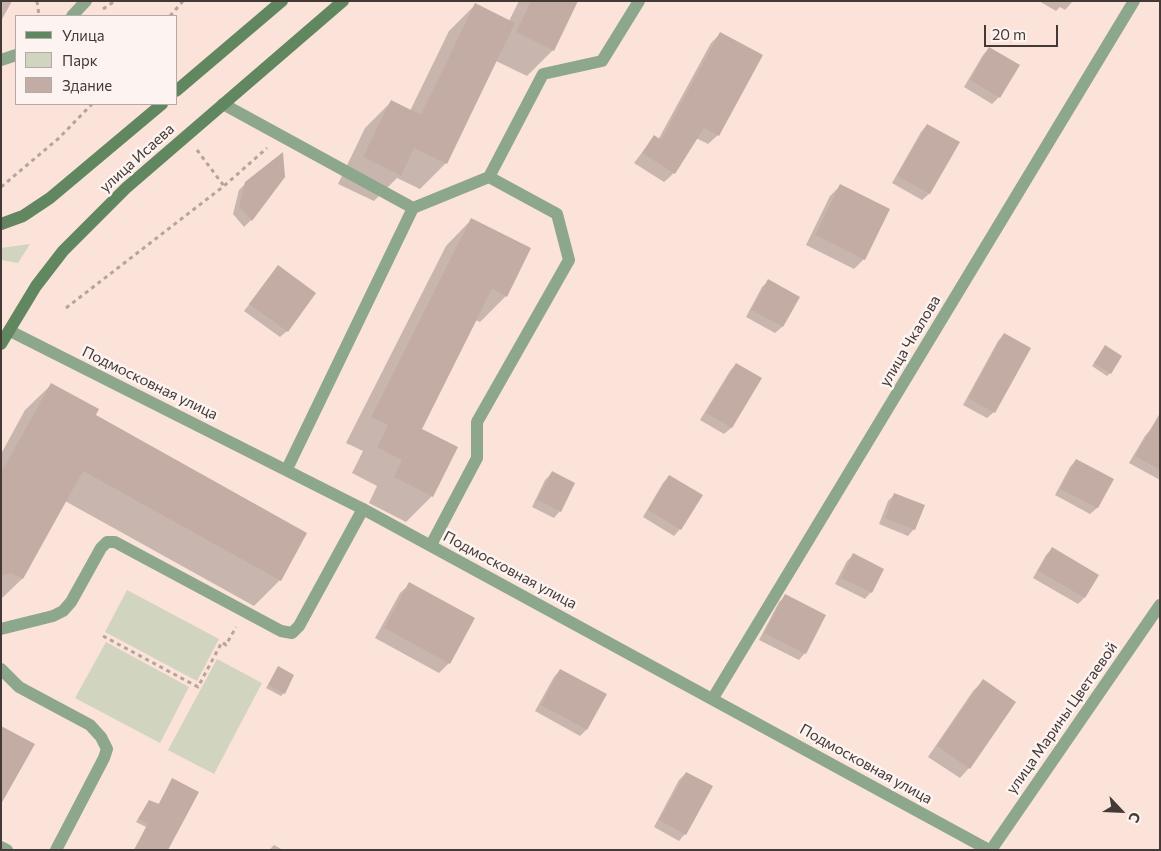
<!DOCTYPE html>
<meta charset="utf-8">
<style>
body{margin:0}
#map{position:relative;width:1161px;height:851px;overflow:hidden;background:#fbe3da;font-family:Commissioner,sans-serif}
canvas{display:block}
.frame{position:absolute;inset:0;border:2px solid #433a36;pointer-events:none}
.legend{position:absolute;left:15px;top:15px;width:162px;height:90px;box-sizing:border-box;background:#fdf3f0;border:1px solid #b3a9a6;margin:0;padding:6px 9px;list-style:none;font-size:15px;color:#433a36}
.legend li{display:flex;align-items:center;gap:10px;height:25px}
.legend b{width:25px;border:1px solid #b3a9a6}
.north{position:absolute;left:1096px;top:786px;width:50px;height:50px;-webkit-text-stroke:4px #fdf3f0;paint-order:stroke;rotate:115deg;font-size:14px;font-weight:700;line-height:20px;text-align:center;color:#433a36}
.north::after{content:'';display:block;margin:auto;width:18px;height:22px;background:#433a36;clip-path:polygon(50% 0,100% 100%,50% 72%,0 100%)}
.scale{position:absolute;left:984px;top:25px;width:74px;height:22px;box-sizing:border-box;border:2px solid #433a36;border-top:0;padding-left:6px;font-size:15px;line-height:18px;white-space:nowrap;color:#433a36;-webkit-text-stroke:4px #fdf3f0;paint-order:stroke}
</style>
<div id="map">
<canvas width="1161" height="851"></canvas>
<div class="frame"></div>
<ul class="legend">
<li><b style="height:6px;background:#618761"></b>Улица</li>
<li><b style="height:14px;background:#d1d4bf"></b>Парк</li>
<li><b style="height:14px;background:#c3aca4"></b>Здание</li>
</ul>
<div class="north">С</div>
<div class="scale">20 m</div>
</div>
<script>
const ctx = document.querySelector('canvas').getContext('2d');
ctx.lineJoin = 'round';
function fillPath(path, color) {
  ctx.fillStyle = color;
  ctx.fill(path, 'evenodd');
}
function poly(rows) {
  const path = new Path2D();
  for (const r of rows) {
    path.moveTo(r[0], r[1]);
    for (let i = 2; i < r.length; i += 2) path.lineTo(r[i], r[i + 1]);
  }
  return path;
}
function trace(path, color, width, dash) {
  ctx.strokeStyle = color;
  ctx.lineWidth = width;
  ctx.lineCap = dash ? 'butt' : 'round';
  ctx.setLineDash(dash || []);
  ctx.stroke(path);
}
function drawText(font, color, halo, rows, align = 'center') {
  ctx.font = font + ' Commissioner,sans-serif';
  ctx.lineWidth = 5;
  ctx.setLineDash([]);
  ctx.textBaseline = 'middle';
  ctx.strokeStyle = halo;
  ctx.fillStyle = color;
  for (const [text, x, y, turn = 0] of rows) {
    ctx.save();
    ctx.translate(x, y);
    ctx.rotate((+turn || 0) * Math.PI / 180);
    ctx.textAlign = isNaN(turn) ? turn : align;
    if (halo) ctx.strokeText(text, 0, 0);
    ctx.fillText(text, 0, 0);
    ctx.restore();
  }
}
const green = poly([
 [30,244,18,263,1,260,1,248],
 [127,590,219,639,197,681,105,632],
 [106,642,189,687,160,743,75,698],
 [217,659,262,683,214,774,168,750]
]);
const shadow = poly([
 [1,1,12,1,1,21],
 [519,1,577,1,553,50,527,76,496,61,446,163,420,189,397,178,374,201,338,184,365,128,391,102,410,111,449,31,475,5,509,21],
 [1039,1,1073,1,1065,10,1060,7,1056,11],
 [721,33,718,135,708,144,696,138,674,173,664,182,634,163,654,137,658,140,711,43],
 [989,48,1018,65,999,97,992,104,964,87,983,55],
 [927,125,958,143,929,194,922,200,892,183,921,132],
 [284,176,251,220,244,227,233,214,239,190,246,183],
 [840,186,864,259,854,269,806,245,830,196],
 [472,219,506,296,480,322,475,320,420,429,432,496,406,522,369,503,377,486,352,473,363,451,346,443,446,246],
 [278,267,287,331,280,337,244,311],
 [769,281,798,297,782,327,775,333,746,317,762,287],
 [1004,334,994,412,987,418,963,405,998,341],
 [1105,347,1110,373,1107,376,1092,366],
 [736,364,760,379,731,428,724,434,700,420,730,371],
 [52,384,94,416,280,580,254,606,65,501,22,579,1,599,1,454,25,410],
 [1151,429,1160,434,1160,480,1129,463,1145,436],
 [1076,460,1112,480,1097,508,1090,514,1055,495,1070,467],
 [552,473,560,511,554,518,532,507,545,480],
 [669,476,680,529,674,536,643,517,663,483],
 [895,494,914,529,908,536,879,524,888,501],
 [1052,549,1084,598,1078,604,1033,578,1046,555],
 [853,555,871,592,865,599,835,584,847,561],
 [410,584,449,663,439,673,375,638,400,593],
 [785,596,805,653,799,660,759,640,779,602],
 [278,668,284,693,281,696,266,688],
 [560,670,605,695,586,730,580,736,535,711,554,677],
 [983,681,969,768,960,778,928,757,973,691],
 [686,773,685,834,679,841,654,827,679,780],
 [172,780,167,850,134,850,146,827,136,822,149,801,158,805],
 [274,845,283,850,269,850]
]);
const building = poly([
 [531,1,578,1,554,51,516,32],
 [475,3,515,23,447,164,414,148,401,176,363,157,391,100,421,115],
 [720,32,763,55,719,136,704,128,675,174,642,153,654,135,661,140],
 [989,47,1020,65,1000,98,970,80],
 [927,124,960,142,930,194,897,176],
 [283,152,285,177,252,221,239,207,245,182],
 [840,184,890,209,865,260,815,235],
 [471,218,531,248,507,297,492,289,422,429,458,447,433,497,394,477,402,460,377,447,388,425,371,417],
 [278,265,316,293,288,332,249,304],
 [768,279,800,297,783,327,751,310],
 [1004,333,1031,348,995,413,968,398],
 [1105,345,1122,356,1111,374,1094,363],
 [736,363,762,378,732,428,706,413],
 [51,383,99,409,96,415,307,533,281,581,83,471,23,579,11,573,1,575,1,473],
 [1160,413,1160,470,1135,456],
 [1076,459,1114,479,1098,508,1060,489],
 [552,471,575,483,561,512,537,500],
 [669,475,703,495,681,530,648,510],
 [894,493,925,505,915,530,885,518],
 [1052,547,1099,575,1085,598,1038,571],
 [853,553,884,569,872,593,841,578],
 [409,582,475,618,450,664,384,628],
 [785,594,826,615,806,654,764,633],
 [278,666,294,675,285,694,268,685],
 [560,669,607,694,587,730,541,705],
 [983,679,1016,702,970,769,937,746],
 [1,726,35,744,1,804],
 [686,772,713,786,686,835,659,820],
 [172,778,199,792,168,850,134,850,148,824,138,819,149,800,159,804]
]);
const path = poly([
 [37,1,39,16],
 [103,9,115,1],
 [170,16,183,1],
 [197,150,224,186],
 [1,187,59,138,92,104],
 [66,308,224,186,267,148],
 [103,636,198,687,222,642,226,645,236,627]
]);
const service = poly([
 [72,16,86,1],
 [1,60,16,55],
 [223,104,413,208,287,469],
 [413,208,489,177,543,74,602,61,639,1],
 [431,545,477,458,477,422,569,260,557,214,489,177],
 [1,629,53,616,63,611,71,602,101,548,107,542,115,542,281,631,292,633,299,626,363,509],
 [1,669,19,687,90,725,101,737,107,749,104,758,56,850]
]);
const minor = poly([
 [713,698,1134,1],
 [1,847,7,850],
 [991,850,1160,605]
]);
const tertiary = poly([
 [10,331,363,509,989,850]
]);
const secondary = poly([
 [176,91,282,1],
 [1,224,23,216,50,198,162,104],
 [1,344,36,286,63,251,126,188,343,1]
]);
const streetNames = [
 ["улица Исаева",137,158,-42],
 ["улица Чкалова",910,341,-59],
 ["Подмосковная улица",150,383,26],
 ["Подмосковная улица",510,570,28],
 ["улица Марины Цветаевой",1062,718,-55],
 ["Подмосковная улица",866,764,29]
];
fillPath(green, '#d1d4bf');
fillPath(shadow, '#0003');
fillPath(building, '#c3aca4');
trace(path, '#b5a39c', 3, [4, 4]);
trace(service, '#8da78d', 12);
trace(minor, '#8da78d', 12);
trace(tertiary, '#8da78d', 12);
trace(secondary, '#618761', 12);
drawText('15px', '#433a36', '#fdf3f0', streetNames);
</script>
